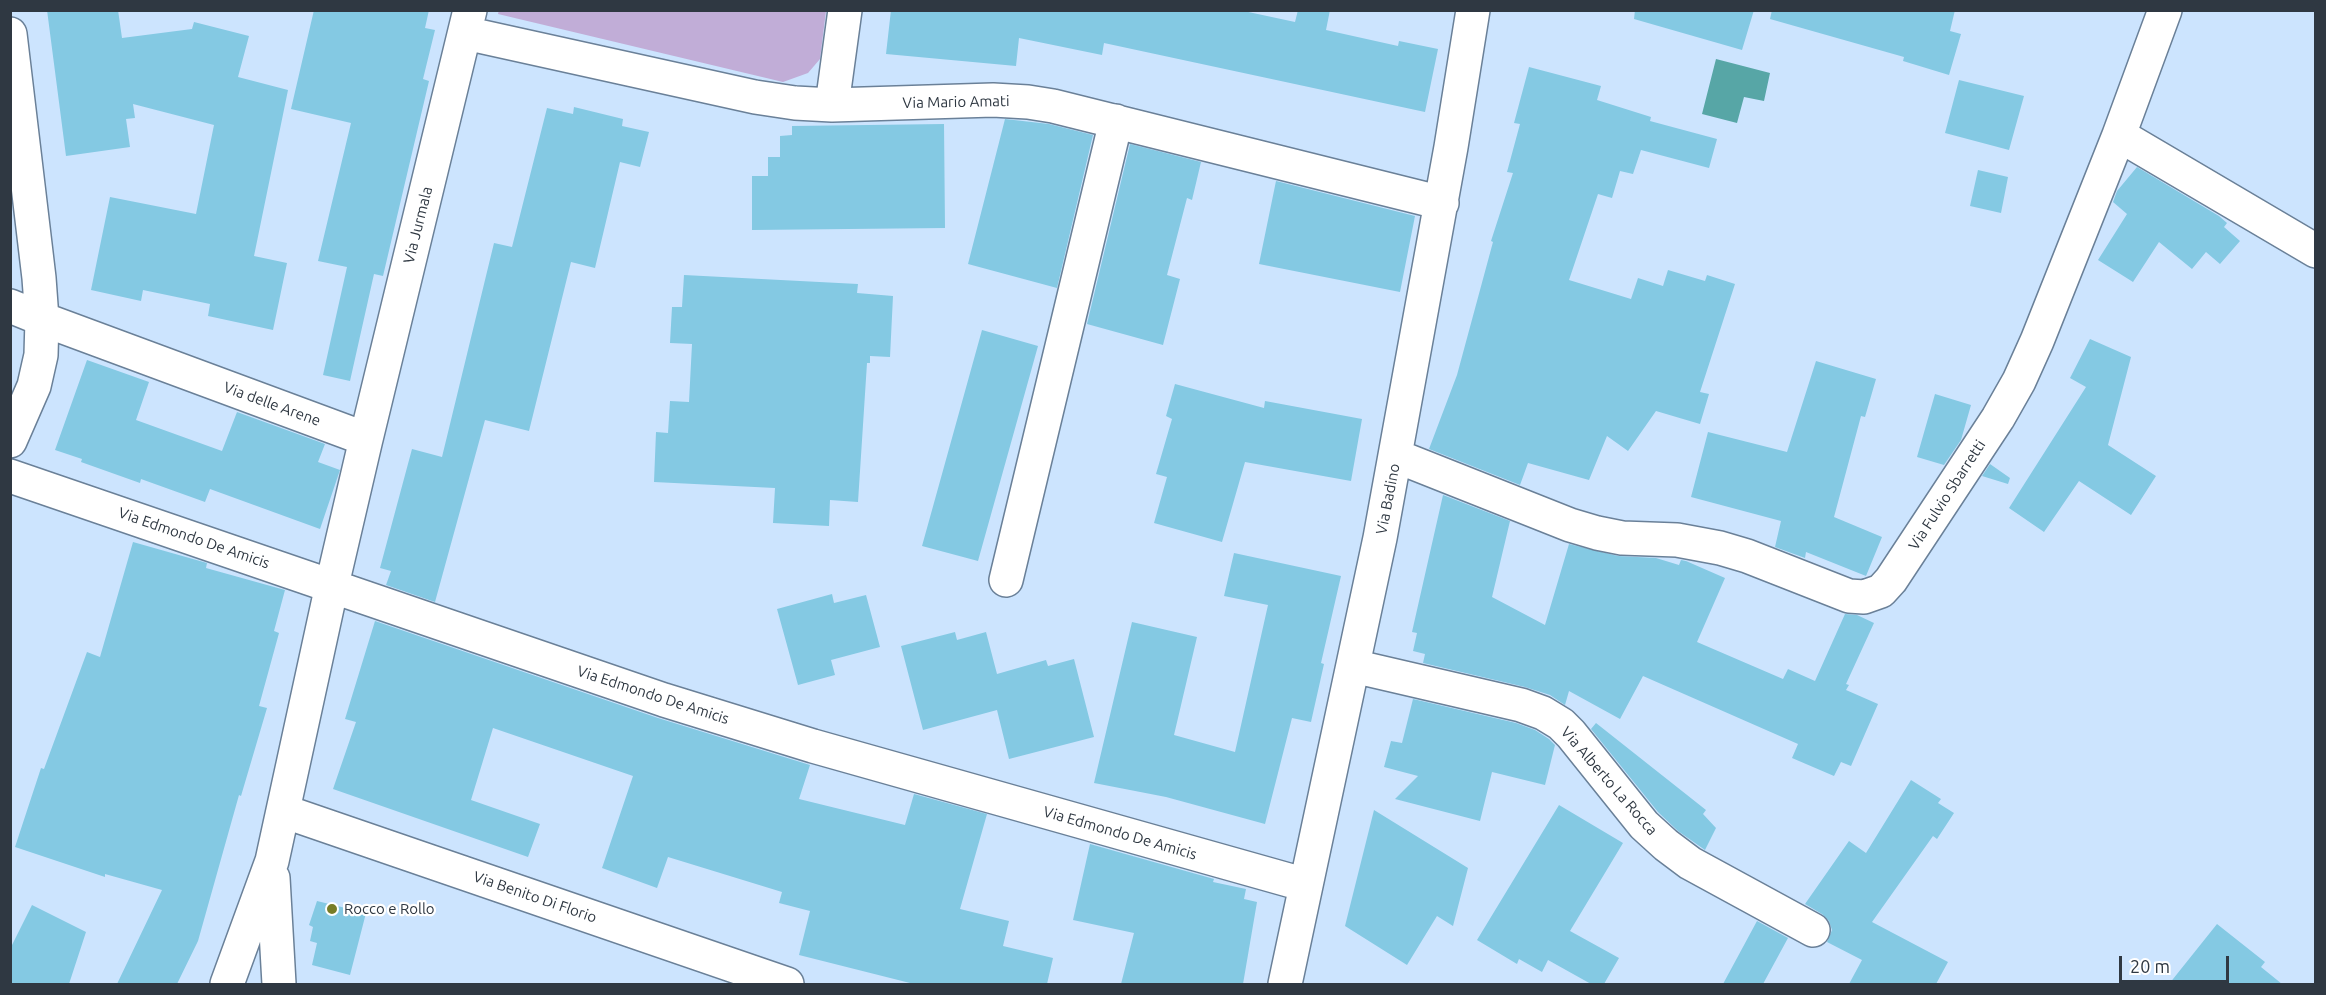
<!DOCTYPE html>
<style>
body{margin:0}
#map{position:relative;width:2326px;height:995px;overflow:hidden;background:#cce4fe;font-family:Ubuntu,sans-serif}
canvas{display:block}
.frame{position:absolute;inset:0;border:12px solid #2f3842;pointer-events:none}
.scale{position:absolute;left:2119px;top:956px;width:110px;height:27px;box-sizing:border-box;border:3px solid #2f3842;border-top:0;padding-left:8px;font-size:18px;line-height:21px;white-space:nowrap;color:#2f3842;-webkit-text-stroke:4px #fff;paint-order:stroke}
</style>
<div id="map">
<canvas width="2326" height="995"></canvas>
<div class="frame"></div>
<div class="scale">20 m</div>
</div>
<script>
const ctx = document.querySelector('canvas').getContext('2d');
ctx.lineJoin = 'round';
function fillPath(path, color) {
  ctx.fillStyle = color;
  ctx.fill(path, 'evenodd');
}
function poly(rows) {
  const path = new Path2D();
  for (const r of rows) {
    path.moveTo(r[0], r[1]);
    for (let i = 2; i < r.length; i += 2) path.lineTo(r[i], r[i + 1]);
  }
  return path;
}
function trace(path, color, width, dash) {
  ctx.strokeStyle = color;
  ctx.lineWidth = width;
  ctx.lineCap = dash ? 'butt' : 'round';
  ctx.setLineDash(dash || []);
  ctx.stroke(path);
}
function drawText(font, color, halo, rows, align = 'center') {
  ctx.font = font + ' Ubuntu,sans-serif';
  ctx.lineWidth = 4.5;
  ctx.setLineDash([]);
  ctx.textBaseline = 'middle';
  ctx.strokeStyle = halo;
  ctx.fillStyle = color;
  for (const [text, x, y, turn = 0] of rows) {
    ctx.save();
    ctx.translate(x, y);
    ctx.rotate((+turn || 0) * Math.PI / 180);
    ctx.textAlign = isNaN(turn) ? turn : align;
    if (halo) ctx.strokeText(text, 0, 0);
    ctx.fillText(text, 0, 0);
    ctx.restore();
  }
}
const green = poly([
 [499,10,826,10,826,11,820,59,808,73,783,82,498,14]
]);
const water = poly([
 [1716,59,1770,73,1764,101,1744,97,1737,123,1702,114]
]);
const building = poly([
 [47,10,118,10,122,38,192,29,194,22,249,36,238,77,288,90,254,256,287,263,273,330,208,316,210,304,143,290,141,301,91,290,110,197,196,214,214,125,133,104,135,118,126,119,130,147,66,156],
 [314,10,429,10,425,28,435,30,423,79,429,81,383,276,374,274,350,381,323,375,347,267,318,261,351,123,291,109],
 [891,10,1239,10,1295,22,1298,10,1330,10,1326,30,1398,46,1399,41,1438,49,1425,112,1104,43,1102,55,1019,38,1016,66,886,54],
 [1635,10,1754,10,1742,50,1634,19],
 [1772,10,1955,10,1950,31,1961,34,1949,75,1903,61,1904,57,1770,19],
 [1529,67,1601,86,1597,100,1651,117,1650,121,1717,139,1709,168,1641,150,1633,174,1620,171,1612,198,1598,194,1569,280,1631,299,1638,278,1663,286,1668,270,1705,281,1707,275,1735,284,1700,392,1709,394,1700,424,1656,411,1628,451,1607,436,1589,480,1528,463,1520,485,1429,449,1457,375,1493,242,1491,241,1513,173,1507,172,1520,124,1514,123],
 [1959,80,2024,96,2009,150,1945,133],
 [574,107,623,119,622,126,649,132,640,167,620,162,595,268,571,262,529,431,485,420,435,602,386,585,391,571,380,568,412,449,442,457,494,243,512,247,547,108,573,114],
 [1005,119,1049,124,1093,135,1057,288,968,264],
 [944,124,945,228,752,230,752,176,768,176,768,157,780,157,780,136,792,135,792,126],
 [1130,144,1201,162,1192,200,1187,198,1167,275,1180,279,1163,345,1087,324],
 [2137,167,2219,216,2227,223,2224,227,2240,241,2220,264,2206,252,2192,269,2159,242,2133,282,2098,260,2127,214,2113,202,2117,191],
 [1978,170,2008,177,2001,213,1970,206],
 [1276,181,1415,216,1400,292,1259,264],
 [684,275,858,284,857,293,893,296,890,357,870,356,870,363,867,363,858,502,830,500,829,526,773,523,775,488,654,482,656,432,668,433,670,401,689,402,692,344,670,343,672,307,682,307],
 [982,330,1038,346,978,561,922,546],
 [2090,339,2131,357,2108,445,2156,476,2131,515,2079,481,2044,532,2009,508,2086,387,2070,378],
 [87,360,149,382,136,420,222,451,237,412,325,444,318,462,340,470,320,529,210,489,205,502,141,479,140,483,81,462,82,459,55,450],
 [1816,361,1876,379,1865,417,1861,416,1834,517,1882,537,1866,576,1806,552,1805,558,1775,547,1781,521,1691,497,1708,432,1787,452],
 [1175,384,1264,408,1265,401,1362,419,1351,481,1245,462,1222,542,1154,523,1167,477,1156,474,1172,419,1166,416],
 [1935,394,1971,405,1961,440,1944,465,1917,457],
 [1990,464,2010,478,2008,484,1982,476],
 [1443,495,1510,521,1492,597,1545,625,1569,544,1618,556,1656,558,1679,565,1681,560,1686,561,1725,578,1697,642,1783,679,1788,669,1815,681,1845,614,1857,615,1874,623,1846,684,1849,685,1846,690,1878,704,1851,766,1841,762,1834,776,1792,758,1798,744,1643,676,1620,719,1569,691,1565,705,1550,695,1525,687,1423,663,1425,654,1413,651,1417,633,1412,632],
 [133,542,207,563,206,568,285,590,274,631,279,633,259,706,267,708,241,796,239,795,198,941,177,984,117,984,162,890,105,874,105,877,15,847,41,768,44,769,87,652,100,657],
 [1234,553,1341,576,1321,663,1324,664,1311,722,1292,718,1265,824,1166,797,1094,783,1132,622,1197,637,1174,735,1235,752,1268,605,1224,596],
 [832,594,834,603,866,595,880,647,831,660,835,675,798,685,777,609],
 [375,621,658,718,810,765,799,799,905,825,914,794,987,814,960,909,1009,921,1003,946,1053,958,1047,984,914,984,799,955,810,911,779,903,782,892,668,857,657,888,602,868,633,776,493,728,471,800,540,824,528,857,333,789,356,722,345,719],
 [955,632,957,640,986,632,997,674,1046,660,1048,666,1074,659,1094,737,1009,759,997,710,923,730,901,646],
 [1413,699,1516,723,1535,730,1549,739,1555,745,1545,785,1492,772,1480,821,1395,799,1418,776,1384,767,1391,741,1402,743],
 [1596,723,1706,810,1703,814,1716,828,1705,850,1678,831,1658,812,1591,729],
 [1911,780,1941,799,1938,803,1954,813,1937,839,1933,836,1872,922,1948,962,1936,984,1849,984,1862,960,1827,942,1832,930,1829,921,1822,914,1805,904,1849,841,1866,853],
 [1559,805,1623,843,1570,931,1619,958,1604,984,1591,984,1548,960,1542,972,1519,959,1517,964,1477,940],
 [1374,810,1468,868,1453,926,1437,916,1407,965,1345,926],
 [1090,844,1214,879,1213,882,1246,889,1244,899,1257,902,1243,984,1121,984,1134,933,1073,920],
 [317,901,366,913,350,975,312,965,317,943,310,941,313,927,309,925],
 [32,905,86,932,69,984,10,984,10,949],
 [1757,921,1788,938,1763,984,1723,984],
 [2217,924,2265,962,2261,967,2282,984,2169,984]
]);
const minor = poly([
 [465,33,755,97,795,103,832,105,993,100,1028,102,1053,106,1442,203],
 [10,34,39,278,42,319,41,355,34,386,10,441],
 [832,105,845,10],
 [2119,135,2165,10],
 [10,306,42,319,366,439,332,585,272,861,227,984],
 [366,439,470,10],
 [1396,456,1570,525,1597,533,1622,538,1677,540,1720,548,1747,556,1849,596,1864,597,1881,591,1891,580,1998,418,2019,381,2037,341,2119,135,2316,251],
 [10,476,664,700,813,746,1306,885],
 [1006,580,1116,121],
 [1353,666,1521,705,1543,713,1561,724,1571,734,1644,825,1666,845,1690,863,1813,930],
 [283,811,787,984],
 [273,878,279,984],
 [1285,984,1380,538,1451,147,1473,10]
]);
const markers = [
 [332,909,6,"#777c26"]
];
const streetNames = [
 ["Via Mario Amati",956,102,-1],
 ["Via Jurmala",418,225,-76],
 ["Via delle Arene",272,404,20],
 ["Via Fulvio Sbarretti",1947,495,-57],
 ["Via Badino",1388,499,-79],
 ["Via Edmondo De Amicis",194,538,19],
 ["Via Edmondo De Amicis",653,695,18],
 ["Via Alberto La Rocca",1609,781,49],
 ["Via Edmondo De Amicis",1120,833,16],
 ["Via Benito Di Florio",535,897,19]
];
const poiNames = [
 ["Rocco e Rollo",344,909]
];
fillPath(green, '#c1add7');
fillPath(water, '#57a6a6');
fillPath(building, '#84c9e3');
trace(minor, '#6a8098', 36);
trace(minor, '#fff', 33);
for (const [x, y, r, color] of markers) {
  const dot = new Path2D();
  dot.arc(x, y, r, 0, 2 * Math.PI);
  ctx.fillStyle = color;
  ctx.fill(dot);
  trace(dot, '#fff', 2);
}
drawText('15px', '#2f3842', '#fff', streetNames);
drawText('15px', '#2f3842', '#fff', poiNames, 'left');
</script>
